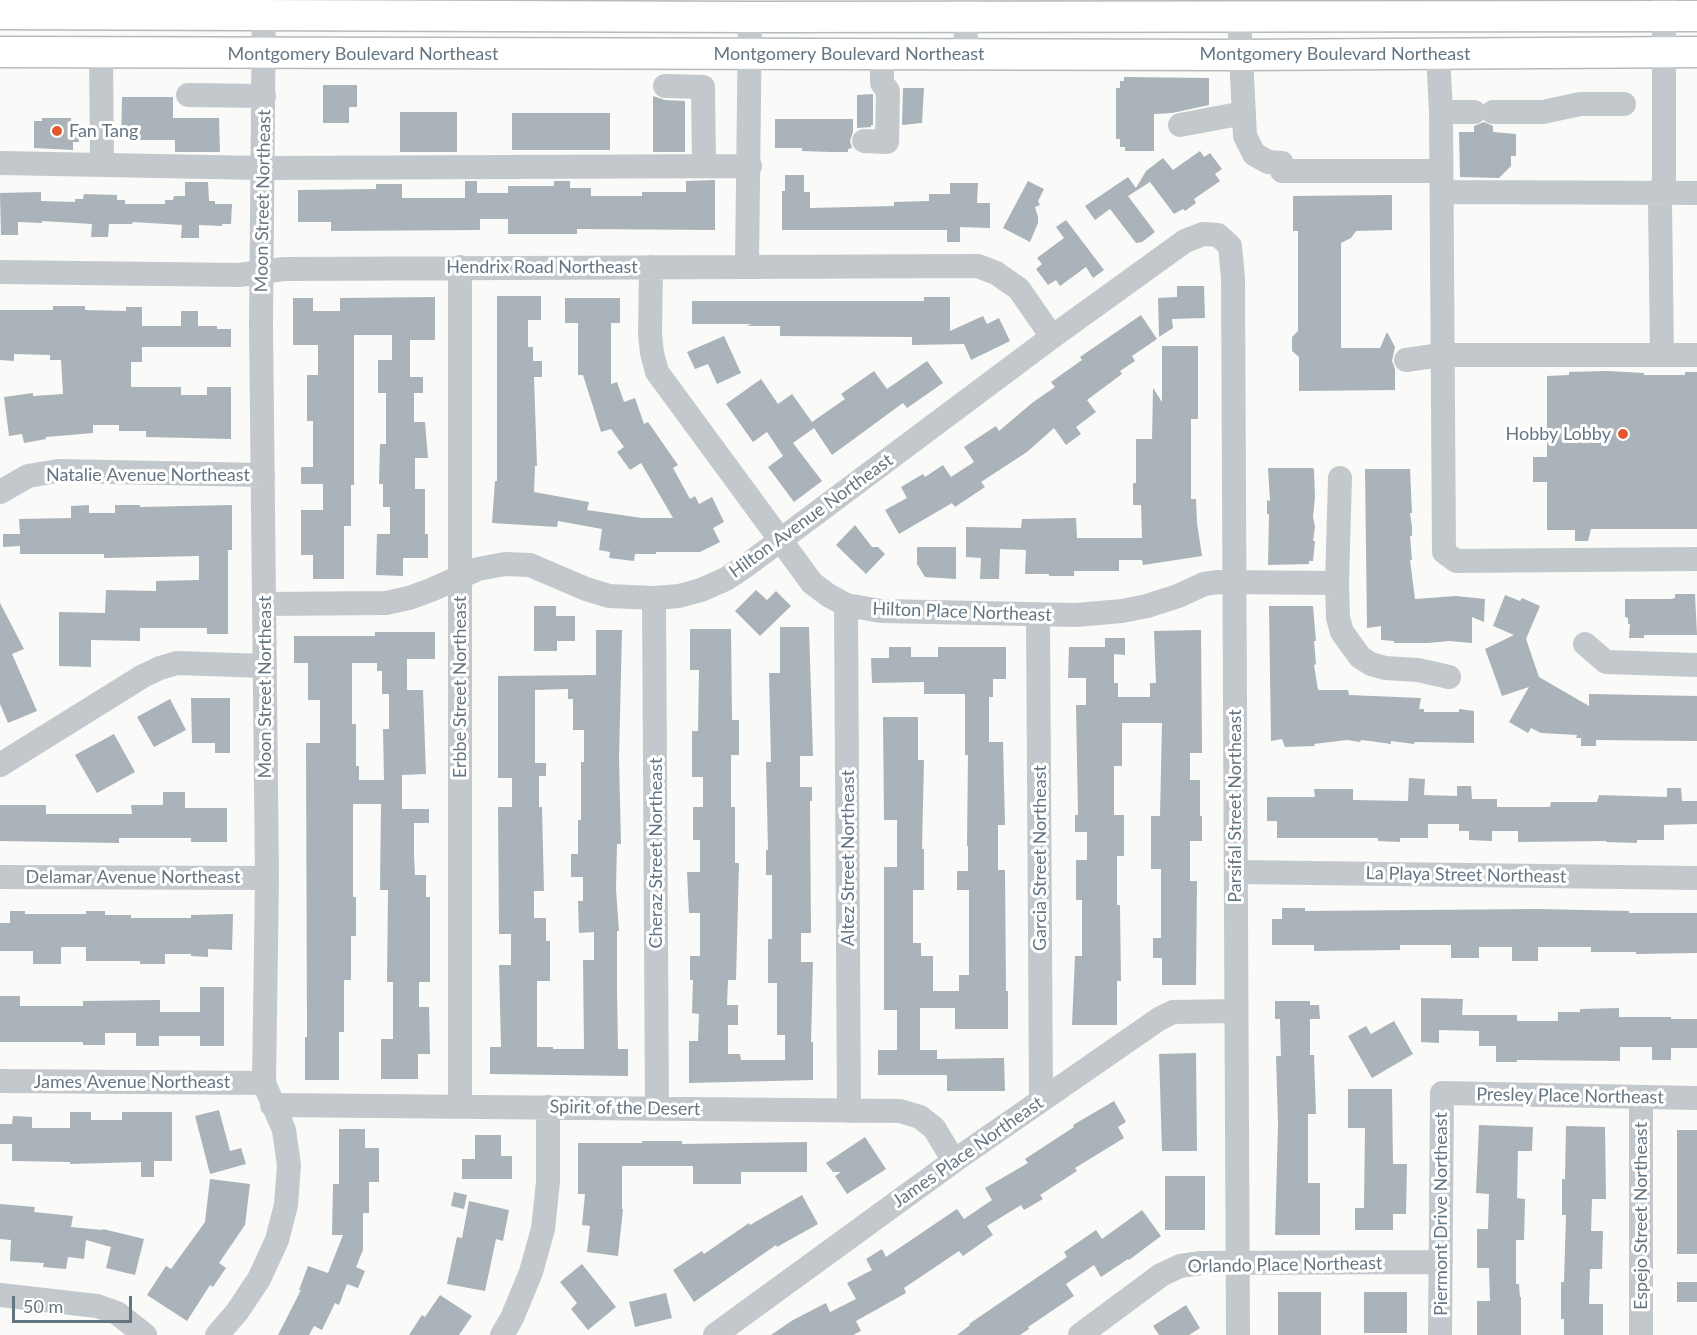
<!DOCTYPE html>
<style>
body{margin:0}
#map{position:relative;width:1697px;height:1335px;overflow:hidden;background:#fafaf8;font-family:Lato,sans-serif}
canvas{display:block}
.scale{position:absolute;left:12px;top:1296px;width:120px;height:27px;box-sizing:border-box;border:3px solid #657683;border-top:0;padding-left:8px;font-size:18px;line-height:21px;white-space:nowrap;color:#657683;-webkit-text-stroke:4px #fff;paint-order:stroke}
</style>
<div id="map">
<canvas width="1697" height="1335"></canvas>
<div class="scale">50 m</div>
</div>
<script>
const ctx = document.querySelector('canvas').getContext('2d');
ctx.lineJoin = 'round';
function fillPath(path, color) {
  ctx.fillStyle = color;
  ctx.fill(path, 'evenodd');
}
function poly(rows) {
  const path = new Path2D();
  for (const r of rows) {
    path.moveTo(r[0], r[1]);
    for (let i = 2; i < r.length; i += 2) path.lineTo(r[i], r[i + 1]);
  }
  return path;
}
function trace(path, color, width, dash) {
  ctx.strokeStyle = color;
  ctx.lineWidth = width;
  ctx.lineCap = dash ? 'butt' : 'round';
  ctx.setLineDash(dash || []);
  ctx.stroke(path);
}
function drawText(font, color, halo, rows, align = 'center') {
  ctx.font = font + ' Lato,sans-serif';
  ctx.lineWidth = 6;
  ctx.setLineDash([]);
  ctx.textBaseline = 'middle';
  ctx.strokeStyle = halo;
  ctx.fillStyle = color;
  for (const [text, x, y, turn = 0] of rows) {
    ctx.save();
    ctx.translate(x, y);
    ctx.rotate((+turn || 0) * Math.PI / 180);
    ctx.textAlign = isNaN(turn) ? turn : align;
    if (halo) ctx.strokeText(text, 0, 0);
    ctx.fillText(text, 0, 0);
    ctx.restore();
  }
}
const building = poly([
 [1124,77,1209,78,1209,105,1172,113,1154,114,1154,151,1125,151,1125,147,1120,147,1120,139,1116,139,1116,88,1120,88,1120,81,1124,81],
 [323,85,357,85,357,107,349,107,349,123,323,123],
 [903,88,924,88,922,123,902,125],
 [873,94,873,125,871,125,871,127,857,128,857,95],
 [653,96,665,100,685,101,685,152,653,152],
 [122,97,173,97,173,118,219,118,220,152,175,152,175,140,121,140],
 [400,112,457,112,457,152,400,152],
 [512,113,610,113,610,150,512,150],
 [42,118,71,118,71,121,79,121,79,142,73,142,73,150,34,148,34,121,42,121],
 [775,119,853,119,853,132,850,141,852,148,848,149,848,152,831,152,802,151,802,148,775,148],
 [1484,122,1493,126,1493,132,1516,134,1516,156,1511,156,1511,166,1499,178,1460,177,1459,132,1474,132,1474,126],
 [1200,151,1204,157,1210,153,1222,169,1215,174,1220,181,1194,199,1196,203,1185,211,1183,209,1174,214,1150,182,1128,196,1155,232,1142,242,1136,243,1110,209,1095,220,1085,206,1128,177,1136,188,1146,171,1163,158,1173,170],
 [785,175,804,175,804,192,810,192,810,208,894,206,894,202,929,201,929,194,950,194,950,183,978,183,977,203,990,203,990,228,960,227,960,242,947,242,947,230,782,230,782,191,785,191],
 [715,180,715,230,577,229,577,234,508,234,508,219,480,219,480,230,331,231,331,222,298,222,298,190,376,189,376,184,402,184,402,198,465,198,465,181,477,181,477,193,508,193,508,186,554,186,554,181,570,181,570,188,591,188,591,196,642,196,642,192,686,192,686,181],
 [1028,181,1044,189,1038,201,1040,205,1035,207,1038,217,1038,223,1030,242,1003,228],
 [185,182,208,182,209,201,215,201,215,204,232,204,231,224,222,224,222,226,199,225,199,238,181,238,182,225,133,222,132,224,109,224,108,237,91,237,92,224,42,221,42,223,18,222,18,235,1,235,0,193,41,192,41,201,75,202,75,199,83,199,84,194,117,195,117,200,125,200,125,204,165,204,165,200,173,200,174,196,185,196],
 [1392,195,1392,230,1356,231,1351,238,1341,243,1341,348,1380,348,1387,332,1395,347,1392,361,1395,369,1395,390,1299,391,1299,357,1292,351,1292,337,1298,331,1298,231,1293,231,1293,196],
 [1066,220,1104,270,1093,278,1086,267,1060,286,1056,280,1048,285,1036,269,1042,264,1037,258,1064,238,1056,227],
 [1177,286,1204,286,1205,318,1172,319,1173,328,1159,337,1158,298,1177,297],
 [497,296,541,296,541,320,528,320,528,347,533,347,533,361,542,361,542,377,534,377,537,466,535,466,534,492,589,502,587,510,642,518,673,518,641,463,630,470,617,452,624,447,611,429,601,432,583,375,578,375,578,323,565,323,565,298,620,298,620,323,611,323,611,384,617,382,624,402,635,398,644,424,648,422,678,465,673,468,690,499,695,496,699,504,712,497,724,522,713,528,720,542,700,552,656,552,656,554,635,554,634,561,609,558,610,552,599,550,602,529,558,521,557,527,492,523,495,481,497,481],
 [435,297,435,340,410,340,410,377,423,377,423,393,414,393,414,422,425,422,428,458,415,458,415,489,425,489,425,534,428,534,428,558,403,558,403,576,376,575,377,534,390,534,390,507,383,507,383,484,379,484,380,444,386,444,386,393,378,393,378,360,392,360,392,335,354,335,354,485,351,485,351,526,344,526,344,579,313,579,313,555,301,555,301,510,323,510,323,484,301,484,301,467,313,467,313,421,307,421,307,375,318,375,318,345,293,345,293,298,313,298,313,311,340,311,340,298],
 [924,297,950,297,950,331,983,316,987,324,999,318,1010,341,971,360,964,344,912,345,912,337,780,336,780,326,746,326,752,324,692,324,692,301,924,301],
 [53,306,85,306,85,310,126,311,126,307,142,307,142,326,181,326,181,311,198,311,198,326,217,326,217,329,231,329,231,347,142,347,142,362,131,362,131,387,181,387,181,395,207,395,207,387,231,387,231,439,146,437,146,431,119,431,119,425,93,425,93,433,46,437,46,439,24,443,22,434,9,436,4,397,33,393,33,396,63,394,61,360,50,360,50,355,14,354,14,361,0,360,0,310,53,310],
 [1141,315,1157,339,1132,356,1135,361,1120,371,1122,374,1087,400,1096,412,1076,427,1081,434,1066,445,1054,428,1027,452,981,482,985,487,955,507,952,503,899,534,885,510,907,498,901,487,923,474,925,477,943,465,951,477,974,462,964,447,996,426,999,431,1032,403,1055,387,1051,382,1082,360,1080,357],
 [724,336,741,373,717,384,708,364,695,369,687,352],
 [1162,346,1198,346,1198,419,1191,419,1191,499,1196,499,1197,523,1202,556,1143,565,1142,560,1119,560,1119,571,1074,571,1074,576,1049,576,1049,574,1025,574,1026,550,1000,549,999,579,980,579,981,558,966,557,966,527,1021,528,1022,519,1076,518,1077,538,1142,538,1141,505,1133,505,1133,483,1136,483,1136,439,1152,439,1153,388,1162,402],
 [927,361,943,383,907,408,903,403,832,455,814,428,793,443,822,481,794,502,768,467,783,456,767,432,753,442,726,404,761,379,778,404,792,394,812,422,845,399,841,394,874,371,887,389],
 [1607,371,1644,373,1644,375,1685,375,1685,372,1697,372,1697,529,1591,529,1588,541,1575,541,1575,530,1547,530,1547,482,1533,482,1533,457,1547,457,1547,376,1569,375,1569,372],
 [1268,468,1313,468,1314,470,1315,497,1313,517,1315,527,1313,541,1315,541,1313,561,1309,561,1309,564,1268,565,1269,514,1267,514,1267,500,1270,501],
 [1365,469,1410,469,1412,513,1410,513,1412,527,1412,536,1410,536,1412,560,1410,560,1415,599,1456,596,1485,599,1484,622,1472,617,1472,643,1449,641,1428,643,1394,643,1394,641,1381,640,1381,626,1367,628],
 [89,505,89,513,115,513,115,505,140,505,140,507,232,505,232,550,228,550,228,634,207,634,207,628,140,628,140,641,91,640,91,667,59,666,59,612,105,613,106,590,156,591,156,581,199,580,199,556,104,558,104,554,20,554,20,546,3,547,3,534,20,534,19,519,71,518,71,506],
 [855,525,872,547,878,547,885,554,866,574,836,545],
 [917,547,956,547,956,579,925,577,917,564],
 [756,590,767,600,776,591,791,606,760,636,735,611],
 [1675,594,1695,594,1697,635,1644,635,1644,638,1629,638,1630,624,1628,624,1628,618,1625,617,1625,599,1671,599,1675,598],
 [1505,595,1520,601,1522,598,1540,606,1526,639,1539,677,1589,706,1589,694,1697,696,1697,741,1596,740,1596,746,1581,746,1581,738,1576,738,1577,735,1541,733,1531,728,1528,733,1509,722,1529,687,1502,696,1485,649,1514,635,1493,626],
 [0,603,24,649,12,654,37,711,8,723,0,704],
 [534,606,556,606,556,616,575,616,575,641,557,641,557,651,534,651],
 [1269,606,1313,606,1316,641,1314,641,1316,664,1314,665,1318,690,1348,690,1349,695,1421,698,1419,709,1424,709,1424,712,1459,712,1459,709,1474,711,1474,743,1415,742,1414,744,1391,741,1391,744,1370,741,1361,740,1360,742,1347,740,1314,744,1315,746,1285,747,1282,739,1271,741],
 [780,627,809,627,813,756,800,756,800,787,812,787,812,801,810,801,811,933,801,933,801,962,813,962,811,1042,813,1042,813,1080,689,1083,689,1041,698,1041,699,1014,692,1013,693,980,690,980,690,956,700,956,700,913,689,913,687,872,700,872,700,840,693,840,693,807,703,807,703,777,692,777,692,731,698,731,699,670,690,670,690,629,731,629,732,720,739,720,739,755,731,755,731,807,735,807,735,863,739,863,736,980,728,980,727,1005,738,1005,738,1025,728,1025,728,1054,740,1054,741,1060,785,1060,785,1035,777,1035,777,983,768,983,768,939,772,939,772,875,766,875,766,850,768,850,766,762,771,762,769,673,780,673],
 [596,630,622,630,619,758,621,844,617,844,616,889,619,931,617,931,617,989,618,1049,628,1049,628,1076,490,1074,490,1047,501,1047,499,965,511,965,511,934,499,934,498,807,512,807,512,778,498,778,498,676,596,675],
 [568,689,568,699,573,699,573,730,584,730,584,762,581,762,581,820,578,820,578,854,571,854,571,877,583,877,583,901,578,901,579,933,594,932,594,960,583,960,584,1049,553,1049,553,1047,537,1047,537,981,550,981,550,941,546,941,546,918,534,918,534,891,544,891,542,807,539,807,539,776,546,776,546,763,535,763,535,690],
 [1201,630,1202,753,1190,753,1190,780,1200,780,1200,816,1202,816,1202,841,1190,841,1190,881,1197,881,1196,985,1162,985,1162,958,1153,958,1153,938,1161,938,1161,869,1151,869,1151,816,1160,816,1162,723,1122,723,1122,766,1114,766,1114,815,1124,815,1124,856,1117,856,1117,905,1120,905,1121,981,1117,981,1117,1025,1072,1025,1075,956,1082,956,1082,900,1076,900,1076,860,1087,860,1087,832,1075,832,1075,815,1078,815,1076,705,1086,705,1086,678,1068,678,1069,647,1105,647,1105,638,1125,638,1125,655,1114,654,1114,683,1118,683,1118,697,1150,697,1150,683,1156,683,1154,631],
 [375,632,435,632,435,659,407,659,407,690,423,690,426,774,402,775,402,809,429,809,429,823,414,823,414,855,415,875,426,875,426,897,430,897,430,982,419,982,419,1007,429,1007,430,1054,418,1054,418,1079,381,1079,381,1039,393,1039,393,982,387,982,388,890,380,890,381,804,353,804,353,897,356,897,356,936,351,936,351,980,344,980,344,1032,339,1032,339,1080,305,1080,305,1037,307,1037,306,743,320,743,320,700,308,700,308,663,294,663,294,636,375,636],
 [352,663,377,663,377,671,382,671,382,694,389,694,389,729,383,729,384,780,359,780,359,766,356,766,356,724,352,724],
 [889,647,911,647,911,657,938,657,938,647,1006,647,1006,679,993,679,993,697,989,697,989,742,1003,742,1005,825,998,825,998,870,1005,870,1006,991,1008,991,1008,1029,955,1029,955,1008,920,1008,920,1050,937,1050,937,1059,1004,1058,1005,1091,947,1091,947,1075,878,1075,878,1050,897,1050,897,1010,884,1010,884,867,897,867,897,820,884,820,883,717,918,717,918,760,924,760,922,849,924,849,924,890,913,890,913,943,921,943,921,956,933,956,933,991,959,991,959,975,969,975,969,890,957,890,957,871,968,871,968,846,967,846,968,755,965,755,965,694,924,694,924,682,872,683,871,658,889,658],
 [191,698,230,698,230,753,215,753,215,743,192,743],
 [170,699,186,730,154,747,137,717],
 [114,734,135,772,97,793,75,755],
 [1409,778,1425,779,1424,795,1457,796,1457,786,1471,786,1472,799,1497,799,1497,807,1550,807,1551,802,1597,802,1599,795,1667,797,1667,788,1681,788,1682,801,1697,801,1697,824,1664,825,1664,840,1637,840,1637,843,1606,842,1606,841,1518,842,1518,831,1492,831,1492,841,1469,840,1469,831,1459,831,1459,824,1428,824,1428,838,1400,838,1400,842,1378,841,1378,838,1277,838,1277,821,1267,821,1267,797,1315,797,1314,789,1353,789,1353,800,1408,801],
 [163,792,185,792,185,808,227,808,227,842,191,842,191,838,119,838,119,843,0,841,0,805,46,805,46,814,132,814,131,805,163,805],
 [1282,908,1305,908,1305,911,1538,909,1629,911,1629,913,1697,913,1697,953,1636,954,1636,952,1591,952,1591,947,1538,947,1538,961,1512,961,1512,947,1479,947,1479,958,1451,958,1451,945,1400,945,1400,950,1314,951,1314,945,1272,945,1272,919,1282,919],
 [10,911,25,911,25,914,86,914,86,911,105,911,105,915,131,915,131,918,191,918,191,915,233,914,232,950,208,949,208,957,191,956,191,954,165,954,165,964,140,964,140,961,86,961,86,947,61,947,61,964,33,964,33,951,0,951,0,923,10,923],
 [200,987,224,987,224,1046,200,1046,200,1036,159,1036,159,1046,136,1046,136,1033,105,1033,105,1045,83,1045,83,1042,0,1042,0,996,20,996,20,1006,83,1006,83,1001,160,1000,160,1012,200,1012],
 [1421,998,1463,999,1462,1015,1517,1015,1517,1021,1558,1021,1558,1012,1580,1012,1580,1009,1619,1008,1619,1017,1671,1017,1671,1019,1697,1019,1697,1048,1671,1048,1671,1060,1652,1060,1652,1047,1620,1047,1620,1061,1517,1060,1517,1062,1496,1062,1496,1046,1479,1046,1479,1031,1439,1030,1439,1043,1421,1042],
 [1275,1001,1310,1001,1310,1005,1319,1005,1320,1019,1310,1019,1310,1055,1314,1055,1316,1114,1308,1114,1308,1183,1320,1183,1320,1235,1275,1235,1278,1124,1276,1056,1281,1056,1280,1019,1275,1019],
 [1394,1021,1413,1054,1372,1078,1348,1036,1366,1026,1371,1034],
 [1196,1053,1197,1151,1162,1151,1159,1054],
 [1348,1089,1392,1089,1393,1164,1407,1164,1406,1214,1393,1214,1393,1230,1355,1230,1355,1208,1364,1208,1365,1128,1348,1128],
 [1114,1101,1126,1122,1118,1127,1124,1138,1075,1168,1077,1171,1040,1195,1043,1199,1024,1210,1021,1205,987,1226,993,1235,963,1256,959,1251,904,1288,906,1293,856,1321,861,1331,853,1335,771,1335,793,1320,826,1303,830,1312,856,1299,847,1283,872,1270,866,1259,882,1249,886,1257,957,1209,964,1219,992,1200,985,1188,1028,1163,1025,1159,1074,1127,1073,1125],
 [219,1110,230,1151,241,1148,246,1164,210,1174,195,1116],
 [70,1112,91,1112,91,1120,122,1120,122,1112,172,1112,172,1161,154,1161,154,1177,141,1177,141,1162,70,1164,70,1162,12,1161,12,1144,0,1144,0,1124,12,1124,13,1116,32,1117,32,1128,70,1128],
 [1479,1125,1533,1127,1532,1151,1518,1151,1517,1198,1525,1199,1524,1240,1516,1240,1516,1284,1519,1284,1520,1297,1521,1297,1521,1335,1477,1335,1477,1301,1490,1301,1489,1268,1477,1268,1477,1229,1488,1229,1489,1194,1476,1193],
 [1566,1126,1605,1127,1606,1199,1592,1199,1591,1231,1603,1231,1602,1269,1590,1269,1589,1304,1603,1304,1603,1335,1564,1335,1564,1319,1561,1319,1561,1282,1564,1282,1566,1215,1562,1215,1562,1179,1565,1179],
 [339,1129,365,1129,365,1148,379,1148,379,1182,369,1182,369,1213,363,1213,363,1250,356,1267,365,1271,358,1288,347,1284,339,1305,335,1303,322,1330,314,1326,309,1335,278,1335,301,1290,299,1290,308,1266,328,1273,343,1235,332,1235,333,1184,339,1184],
 [1677,1130,1697,1130,1697,1254,1677,1254],
 [475,1135,501,1135,501,1156,512,1156,512,1179,462,1179,462,1159,475,1159],
 [865,1137,886,1169,847,1194,835,1176,841,1172,833,1172,826,1163],
 [642,1141,682,1141,682,1144,807,1142,807,1172,741,1172,741,1184,693,1184,693,1166,622,1166,622,1209,623,1209,618,1256,587,1252,590,1226,582,1225,585,1194,578,1194,578,1143,642,1143],
 [1165,1176,1205,1176,1205,1230,1165,1230],
 [210,1179,250,1184,245,1225,219,1263,226,1268,213,1287,210,1285,187,1321,147,1295,166,1266,171,1269,205,1222],
 [454,1192,467,1195,464,1209,451,1206],
 [802,1195,818,1224,777,1247,776,1245,694,1302,673,1270,702,1251,704,1254,749,1223,750,1225],
 [469,1201,509,1210,503,1241,496,1239,485,1291,447,1284,457,1237,462,1238],
 [0,1204,35,1207,34,1212,73,1216,71,1227,102,1230,103,1229,144,1239,135,1275,106,1268,111,1247,86,1240,84,1259,68,1257,66,1269,43,1267,44,1263,10,1261,11,1240,0,1239],
 [1142,1210,1161,1236,1129,1260,1128,1259,1101,1277,1094,1265,1066,1284,1074,1296,1028,1327,1029,1329,1020,1335,957,1335,970,1325,969,1324,1067,1257,1064,1252,1096,1230,1102,1239],
 [582,1264,616,1307,588,1330,571,1309,577,1303,560,1282],
 [1677,1282,1697,1282,1697,1302,1677,1302],
 [1278,1292,1321,1292,1321,1335,1278,1335],
 [1364,1292,1407,1292,1407,1333,1364,1333],
 [666,1293,672,1318,635,1327,629,1302],
 [440,1295,472,1316,459,1335,409,1335,422,1315,425,1317],
 [1186,1305,1200,1328,1189,1335,1159,1335,1153,1326]
]);
const minor = poly([
 [965,0,966,54],
 [1239,16,1245,136,1254,154,1268,162,1282,163],
 [101,53,102,164],
 [1438,54,1441,112,1444,552,1456,561,1697,559],
 [665,86,703,87,704,166],
 [188,95,264,96],
 [1441,112,1474,112],
 [1493,112,1543,112,1580,104,1624,104],
 [1180,125,1244,113],
 [864,141,887,142,888,91,882,83,882,54],
 [0,163,262,168,750,166],
 [1282,171,1441,171],
 [1442,192,1697,193],
 [747,266,750,17],
 [651,267,650,334,652,353,657,372,812,583,828,595,846,605,881,611,1076,615,1122,611,1147,606,1178,596,1204,584,1218,582,1337,583],
 [0,272,239,275,284,269,978,266,996,273,1019,289,1052,337],
 [1662,355,1660,202,1664,179,1664,0],
 [1406,360,1441,355,1697,355],
 [1340,478,1337,583,1338,618,1342,632,1360,657,1371,664,1385,668,1418,670,1449,677],
 [0,492,28,476,58,471,263,475],
 [654,598,657,1109],
 [265,604,386,603,409,598,431,590,478,569,505,564,530,565,586,589,609,596,654,598,679,596,701,590,726,579,747,565,1052,337,1185,241,1203,234,1218,235,1230,246,1233,278,1238,1335],
 [846,605,849,1111],
 [1038,615,1041,1100],
 [1585,644,1606,662,1697,665],
 [0,765,143,676,160,668,177,663,265,666],
 [1236,872,1697,878],
 [0,877,267,878],
 [0,1081,264,1083],
 [1641,1097,1641,1335],
 [272,1105,900,1111,920,1117,934,1128,954,1161],
 [460,1106,460,267],
 [0,1295,97,1306,117,1313,145,1335],
 [217,1335,237,1312,259,1279,277,1240,286,1205,289,1165,284,1130,264,1083,267,878,261,324,264,0],
 [502,1335,512,1318,531,1272,543,1229,548,1182,548,1107],
 [715,1335,954,1161,1159,1019,1173,1012,1236,1011],
 [1080,1335,1161,1275,1180,1266,1201,1263,1441,1262],
 [1440,1335,1442,1093,1697,1098]
]);
const major = poly([
 [0,14,750,17,1697,16],
 [0,52,1240,55,1697,52]
]);
const markers = [
 [57,131,6,"#e4572e"],
 [1623,434,6,"#e4572e"]
];
const streetNames = [
 ["Montgomery Boulevard Northeast",363,54],
 ["Montgomery Boulevard Northeast",849,54],
 ["Montgomery Boulevard Northeast",1335,54],
 ["Moon Street Northeast",263,201,-89],
 ["Hendrix Road Northeast",542,267],
 ["Natalie Avenue Northeast",148,475],
 ["Hilton Avenue Northeast",811,516,-36],
 ["Hilton Place Northeast",962,612,2],
 ["Moon Street Northeast",265,687,-90],
 ["Erbbe Street Northeast",460,687,-90],
 ["Parsifal Street Northeast",1235,806,-90],
 ["Cheraz Street Northeast",656,853,-90],
 ["Altez Street Northeast",848,858,-90],
 ["Garcia Street Northeast",1040,858,-90],
 ["La Playa Street Northeast",1466,875,1],
 ["Delamar Avenue Northeast",133,877],
 ["James Avenue Northeast",132,1082],
 ["Presley Place Northeast",1570,1096,1],
 ["Spirit of the Desert",625,1108,1],
 ["James Place Northeast",968,1152,-35],
 ["Piermont Drive Northeast",1441,1214,-90],
 ["Espejo Street Northeast",1641,1216,-90],
 ["Orlando Place Northeast",1285,1265,-1]
];
const poiNames = [
 ["Fan Tang",69,131],
 ["Hobby Lobby",1611,434,"right"]
];
fillPath(building, '#aab3b9');
trace(major, '#b5babe', 33);
trace(minor, '#c3c8cc', 24);
trace(major, '#fff', 30);
for (const [x, y, r, color] of markers) {
  const dot = new Path2D();
  dot.arc(x, y, r, 0, 2 * Math.PI);
  ctx.fillStyle = color;
  ctx.fill(dot);
  trace(dot, '#fff', 2);
}
drawText('18px', '#657683', '#fff', streetNames);
drawText('18px', '#657683', '#fff', poiNames, 'left');
</script>
